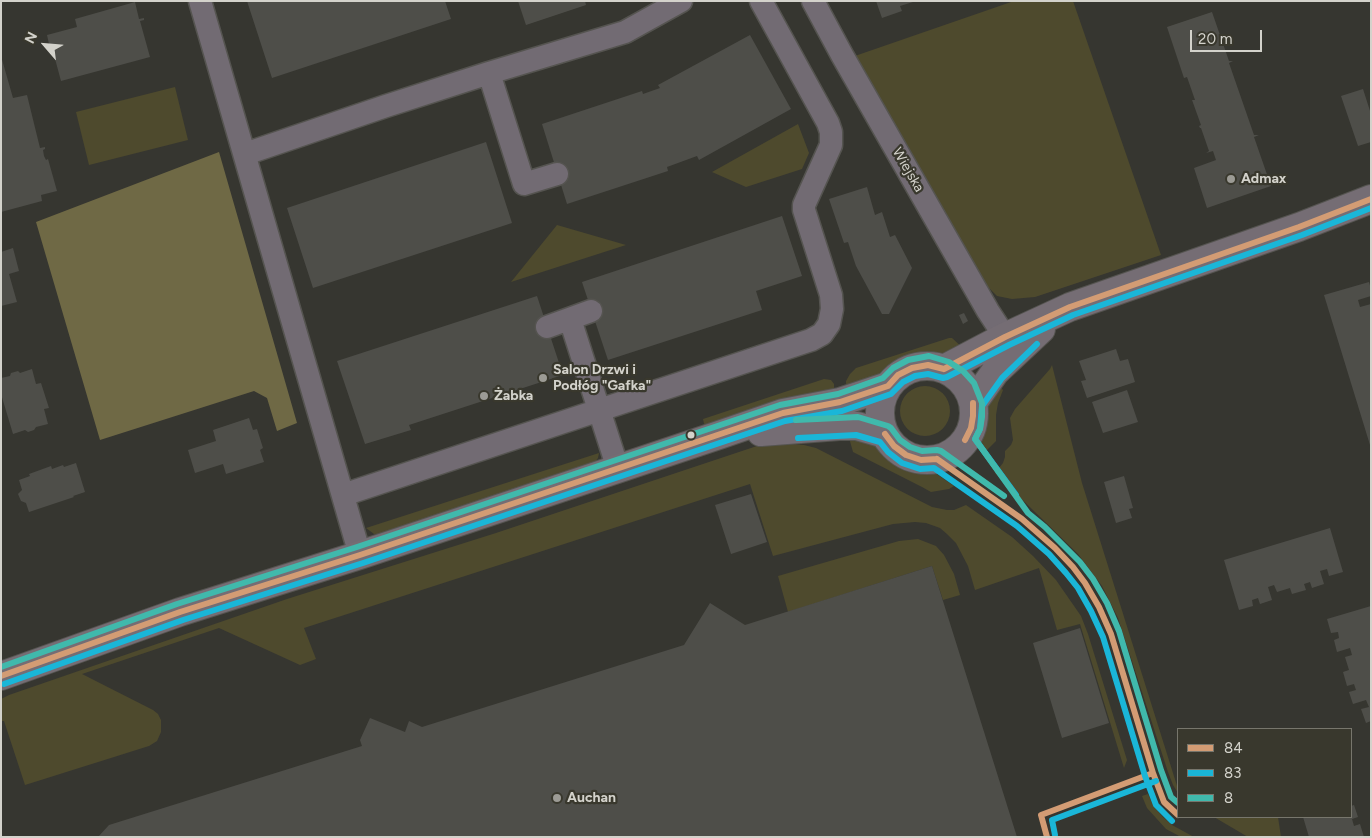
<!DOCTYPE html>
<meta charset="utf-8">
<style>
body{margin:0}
#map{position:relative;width:1372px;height:838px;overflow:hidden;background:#363630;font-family:Figtree,sans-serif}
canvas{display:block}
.frame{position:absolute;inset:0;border:2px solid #d3d2cb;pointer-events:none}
.legend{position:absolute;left:1177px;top:728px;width:175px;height:90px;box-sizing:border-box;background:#39382d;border:1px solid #77766c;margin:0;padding:6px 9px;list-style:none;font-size:15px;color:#d3d2cb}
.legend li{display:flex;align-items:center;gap:10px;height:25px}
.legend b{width:25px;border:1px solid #77766c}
.north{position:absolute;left:20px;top:20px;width:50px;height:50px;-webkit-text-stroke:4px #39382d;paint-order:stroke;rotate:297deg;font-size:14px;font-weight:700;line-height:20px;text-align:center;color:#d3d2cb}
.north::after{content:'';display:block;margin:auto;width:18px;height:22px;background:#d3d2cb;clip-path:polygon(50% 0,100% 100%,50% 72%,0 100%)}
.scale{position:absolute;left:1190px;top:30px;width:72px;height:22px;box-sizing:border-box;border:2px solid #d3d2cb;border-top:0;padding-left:6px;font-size:15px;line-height:18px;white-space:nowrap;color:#d3d2cb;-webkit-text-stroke:4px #39382d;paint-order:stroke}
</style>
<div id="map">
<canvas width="1372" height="838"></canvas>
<div class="frame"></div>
<ul class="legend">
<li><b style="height:6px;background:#d39c74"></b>84</li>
<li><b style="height:6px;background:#1ab6d8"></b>83</li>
<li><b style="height:6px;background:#40b9ac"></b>8</li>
</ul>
<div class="north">N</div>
<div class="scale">20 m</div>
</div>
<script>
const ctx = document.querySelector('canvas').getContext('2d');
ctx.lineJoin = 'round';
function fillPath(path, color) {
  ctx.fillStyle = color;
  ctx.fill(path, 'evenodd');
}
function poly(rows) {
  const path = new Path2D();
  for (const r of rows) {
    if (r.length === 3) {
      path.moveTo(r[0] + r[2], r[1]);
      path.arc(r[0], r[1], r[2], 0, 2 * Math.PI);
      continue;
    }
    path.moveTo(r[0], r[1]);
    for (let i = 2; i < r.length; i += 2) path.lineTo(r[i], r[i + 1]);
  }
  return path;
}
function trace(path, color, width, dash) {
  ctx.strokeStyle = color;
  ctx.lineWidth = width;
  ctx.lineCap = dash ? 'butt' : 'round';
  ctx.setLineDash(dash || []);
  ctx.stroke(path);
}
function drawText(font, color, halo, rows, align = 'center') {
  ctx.font = font + ' Figtree,sans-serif';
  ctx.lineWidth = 4.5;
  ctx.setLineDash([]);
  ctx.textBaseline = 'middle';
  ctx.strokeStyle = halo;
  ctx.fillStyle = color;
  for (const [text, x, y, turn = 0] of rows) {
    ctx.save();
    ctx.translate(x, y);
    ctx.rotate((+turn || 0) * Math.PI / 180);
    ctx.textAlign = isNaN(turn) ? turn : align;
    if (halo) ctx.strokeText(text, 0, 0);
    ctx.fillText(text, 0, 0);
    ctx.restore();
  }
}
const green = poly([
 [1014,1,1073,1,1161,255,1035,297,1012,299,997,296,977,276,852,57],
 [175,87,188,140,89,165,76,112],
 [798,124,809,153,802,169,746,187,712,172],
 [557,225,626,245,511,282],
 [949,338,952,338,965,350,940,357,913,356,902,360,883,376,846,389,846,381,850,374,856,368],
 [1052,365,1082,483,1178,789,1178,793,1173,785,1168,772,1118,618,1102,586,1078,554,995,473,1003,463,1005,457,1005,451,1011,445,1013,440,1010,418,1015,409,1050,369],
 [824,379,831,380,834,384,834,393,705,428,703,419],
 [995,382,1003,390,998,403,996,415,996,441,983,454,976,436,982,405],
 [925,411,25],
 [848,434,876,444,887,454,904,464,913,467,928,468,954,486,949,489,931,492,922,487,853,452],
 [782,443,804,445,816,448,932,507,947,510,954,510,966,505,1012,537,1033,556,1056,580,1081,616,1088,634,1127,760,1124,768,1080,624,1057,630,1039,568,975,590,968,566,956,543,947,534,940,528,926,523,915,522,893,524,773,556,750,484,304,628,316,659,300,665,219,628,82,674,153,710,158,714,161,720,161,732,157,741,149,746,25,785,4,721,1,721,1,699,9,695,287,599,496,533,757,446],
 [599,453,598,458,593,465,377,535,374,534,366,528],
 [918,539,936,546,944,555,954,574,960,595,943,600,932,566,788,612,778,576,899,541],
 [1148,794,1154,807,1163,817,1172,825,1194,837,1181,837,1166,829,1147,808,1142,796],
 [1214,817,1278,817,1281,837,1248,837]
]);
const forest = poly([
 [219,152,297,423,277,431,267,398,254,391,100,440,36,222]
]);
const building = poly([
 [247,1,445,1,451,19,272,78],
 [518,1,585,1,586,5,526,25],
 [876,1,913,1,913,2,900,6,902,11,882,18],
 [135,2,139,19,144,18,144,20,140,21,150,57,61,81,51,44,49,44,47,35,77,27,75,19],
 [1212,12,1229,61,1233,61,1229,63,1254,135,1259,135,1254,137,1271,186,1207,208,1194,168,1216,160,1213,151,1206,153,1209,151,1201,128,1200,128,1199,126,1201,125,1192,100,1195,100,1187,77,1184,78,1167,27],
 [750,35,791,109,699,160,697,156,667,167,668,171,567,204,542,124,642,91,643,94,660,88,658,85],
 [1,56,13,98,27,95,40,148,45,147,45,149,43,150,44,156,46,160,48,159,57,191,41,195,42,201,1,212],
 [1363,89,1371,114,1371,142,1358,146,1341,96],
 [486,142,512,223,313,288,287,208],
 [867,187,875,215,882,212,890,237,895,235,912,268,889,314,882,314,856,266,848,242,844,243,829,199],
 [782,216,802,276,756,291,762,310,608,360,582,282],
 [13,248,19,271,9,274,17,302,1,306,1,252],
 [1369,282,1371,289,1371,296,1358,300,1360,307,1371,304,1370,445,1324,295],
 [537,296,563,375,409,425,411,430,365,444,337,361],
 [964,313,968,321,963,324,959,315],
 [1116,349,1120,361,1128,359,1135,382,1087,398,1081,381,1086,380,1079,361],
 [32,369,36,384,41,383,49,408,44,409,48,424,36,427,34,430,28,432,25,430,13,434,1,394,1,378,10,376,11,373,18,371,20,373],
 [1127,390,1138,422,1103,433,1092,402],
 [249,418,253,430,257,429,263,448,260,450,264,462,226,474,223,464,195,473,188,450,216,441,213,430],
 [76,463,85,492,73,496,74,497,29,512,26,503,21,501,18,494,22,490,19,480,30,476,29,474,51,466,52,469,63,465,64,467],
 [1124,476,1133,508,1129,509,1132,518,1116,523,1104,482],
 [751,494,767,542,731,554,715,505],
 [1330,528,1343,572,1329,576,1327,569,1320,571,1324,584,1312,588,1310,582,1304,584,1306,590,1292,594,1290,588,1277,592,1274,585,1268,587,1272,600,1260,604,1258,598,1252,600,1253,606,1239,610,1224,560],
 [932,566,1017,837,98,837,109,825,362,746,360,740,370,718,405,732,409,721,422,727,684,645,710,603,745,625],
 [1371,606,1371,721,1366,723,1361,709,1369,707,1366,700,1353,704,1349,692,1356,690,1354,684,1347,686,1343,672,1349,670,1345,657,1352,655,1350,648,1337,652,1334,640,1339,638,1338,632,1331,633,1327,619],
 [1080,628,1109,723,1062,738,1033,643],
 [1354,805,1358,817,1352,819,1354,826,1360,824,1364,837,1309,837,1303,817,1351,817,1351,806]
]);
const minor = poly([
 [200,1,360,555],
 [813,1,842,55,988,311,1005,337],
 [489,73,625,32,681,1],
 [245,154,386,106,489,73,524,184,557,174],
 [570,319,618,469],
 [547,327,591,311],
 [343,495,811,340,822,334,829,324,832,309,831,295,804,210,804,205,831,145,831,132,828,123,761,1]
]);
const secondary = poly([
 [927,413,47],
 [944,369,1005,337,1070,307,1299,227,1371,199],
 [973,403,995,372,1041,329],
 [761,432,839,426,857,426,885,434],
 [1,676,180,612,360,555,719,435,783,413,840,402,888,386]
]);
const bus1 = poly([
 [944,369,1005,337,1070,307,1299,227,1371,199],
 [885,434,894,446,906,455,921,460,937,459],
 [965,440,971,428,973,416,973,403],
 [937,459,1022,519,1055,548,1073,567,1085,583,1099,607,1111,634,1153,773,1164,802,1178,815],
 [1,676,180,612,360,555,783,413,840,402,888,386,898,375,912,368,928,365,944,369],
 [1047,837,1041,815,1153,773]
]);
const bus2 = poly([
 [798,438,856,435,880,442,888,452,902,463,920,469,934,468,1017,526,1049,554,1066,573,1078,588,1091,611,1103,637,1145,776,1156,805,1172,821],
 [1016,495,975,439,980,429,982,406,1002,378,1037,344],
 [4,684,183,620,363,563,785,421,842,411,891,394,903,382,915,376,928,374,943,378,947,377,1009,345,1073,315,1302,235,1371,208],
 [1055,835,1052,820,1156,781]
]);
const bus3 = poly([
 [796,420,858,417,888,426,891,428,900,440,910,447,922,451,937,450,941,451,1004,496],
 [1,667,177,604,357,547,780,405,838,394,883,378,893,368,908,360,929,356,949,362,963,371,974,383,982,403,982,417,980,429,975,439,1028,513,1045,527,1080,562,1093,579,1107,603,1119,631,1161,770,1171,797,1178,803]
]);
const markers = [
 [1231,179,5,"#9c9b95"],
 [543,378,5,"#9c9b95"],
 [484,396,5,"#9c9b95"],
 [691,435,4.5,"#d3d2cb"],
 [557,798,5,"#9c9b95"]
];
const streetNames = [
 ["Wiejska",908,170,60]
];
const poiNames = [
 ["Admax",1241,179],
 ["Salon Drzwi i",553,370],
 ["Podłóg \"Gafka\"",553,386],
 ["Żabka",494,396],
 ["Auchan",567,798]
];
fillPath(green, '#4e4a2d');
fillPath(forest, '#6f6945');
fillPath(building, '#4e4e49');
trace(minor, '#555450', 25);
trace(secondary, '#555450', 30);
trace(minor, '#726b73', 22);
trace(secondary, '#756d74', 28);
trace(bus1, '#d39c74', 6);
trace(bus2, '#1ab6d8', 6);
trace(bus3, '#40b9ac', 6);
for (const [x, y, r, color] of markers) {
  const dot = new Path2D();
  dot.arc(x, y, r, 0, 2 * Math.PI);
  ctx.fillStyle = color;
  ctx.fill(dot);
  trace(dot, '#39382d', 2);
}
drawText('14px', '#d3d2cb', '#39382d', streetNames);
drawText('bold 14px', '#d3d2cb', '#39382d', poiNames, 'left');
</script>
